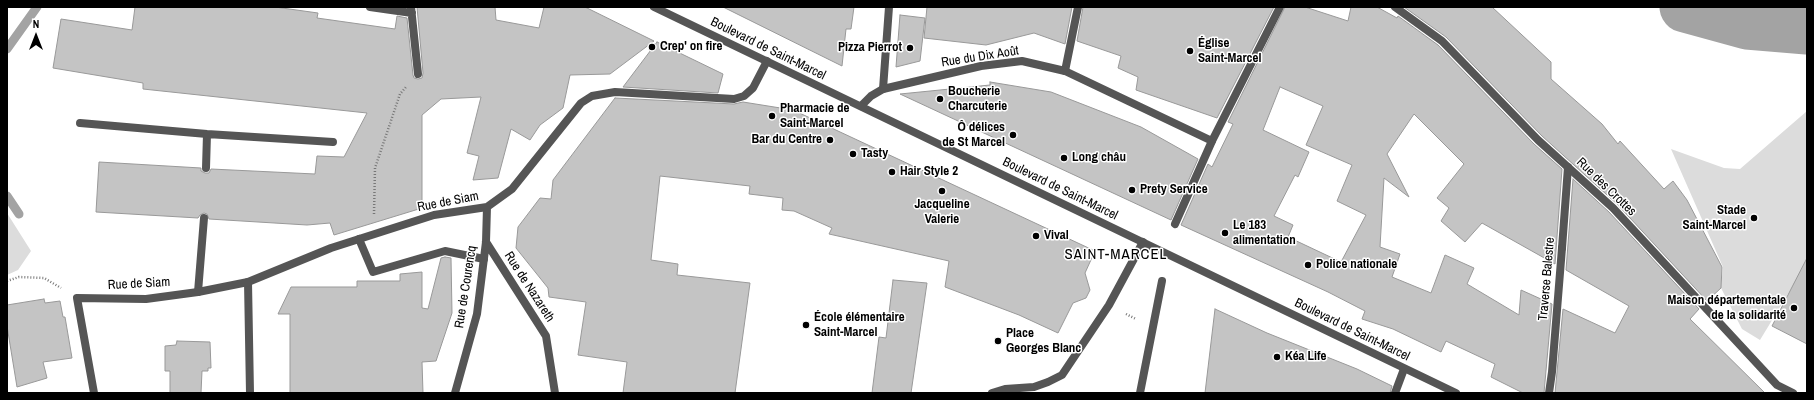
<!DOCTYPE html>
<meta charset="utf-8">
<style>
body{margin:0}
#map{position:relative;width:1814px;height:400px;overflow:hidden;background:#fff;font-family:"Archivo Narrow",sans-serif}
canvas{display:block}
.frame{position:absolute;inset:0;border:8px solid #000;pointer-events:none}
.north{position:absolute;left:16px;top:16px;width:40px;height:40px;-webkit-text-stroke:3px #fff;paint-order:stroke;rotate:0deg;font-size:11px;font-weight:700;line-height:16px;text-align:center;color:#000}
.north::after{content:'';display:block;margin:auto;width:14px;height:18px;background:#000;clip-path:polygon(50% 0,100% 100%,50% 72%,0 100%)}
</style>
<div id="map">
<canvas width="1814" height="400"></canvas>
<div class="frame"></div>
<div class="north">N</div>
</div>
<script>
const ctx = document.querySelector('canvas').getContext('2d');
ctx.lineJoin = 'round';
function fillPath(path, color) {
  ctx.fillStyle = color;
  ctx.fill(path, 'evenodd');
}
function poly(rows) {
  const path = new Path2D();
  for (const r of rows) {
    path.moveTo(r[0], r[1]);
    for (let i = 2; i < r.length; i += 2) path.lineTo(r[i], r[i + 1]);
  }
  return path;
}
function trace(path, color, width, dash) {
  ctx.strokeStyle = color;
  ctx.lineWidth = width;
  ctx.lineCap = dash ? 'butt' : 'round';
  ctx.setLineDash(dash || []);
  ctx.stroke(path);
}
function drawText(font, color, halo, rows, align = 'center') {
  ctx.font = font + ' "Archivo Narrow",sans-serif';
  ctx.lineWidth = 3;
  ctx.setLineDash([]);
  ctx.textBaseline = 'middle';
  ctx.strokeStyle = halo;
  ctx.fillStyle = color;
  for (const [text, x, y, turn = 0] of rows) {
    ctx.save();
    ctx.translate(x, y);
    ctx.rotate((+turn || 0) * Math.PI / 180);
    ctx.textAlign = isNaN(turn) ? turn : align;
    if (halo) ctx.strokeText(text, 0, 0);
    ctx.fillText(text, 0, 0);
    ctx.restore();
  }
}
const green = poly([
 [1807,111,1807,290,1794,284,1760,340,1742,329,1721,288,1723,267,1671,149,1724,168,1740,169],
 [7,213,31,251,18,270,7,275]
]);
const stream = poly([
 [7,49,37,7],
 [7,196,19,214]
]);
const river = poly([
 [1685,7,1747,24,1807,29]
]);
const building = poly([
 [135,7,275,7,318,13,317,18,395,29,397,16,407,18,413,75,414,78,418,79,422,78,423,73,417,7,495,7,496,20,539,28,544,7,585,7,654,41,610,74,570,75,563,108,540,125,530,140,511,129,498,178,473,180,479,156,467,153,481,97,441,99,422,115,422,208,334,235,330,223,307,225,209,219,207,214,204,213,200,215,198,218,96,212,99,162,201,168,201,171,205,173,209,173,211,169,315,174,317,156,344,157,367,113,143,89,143,83,53,68,61,19,132,30,135,7],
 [723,7,854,7,851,29,846,29,842,66,723,7],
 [927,7,1072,7,1065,44,1034,33,986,45,924,38,927,7],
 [1083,7,1274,7,1217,118,1136,90,1138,77,1118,68,1121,56,1077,41,1083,7],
 [1285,7,1305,7,1348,21,1351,7,1377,7,1397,18,1398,16,1438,45,1534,144,1562,169,1555,264,1482,223,1465,242,1441,221,1449,208,1437,198,1464,164,1414,114,1387,154,1409,197,1384,178,1380,247,1400,254,1392,277,1431,293,1445,255,1474,268,1467,284,1519,315,1521,290,1552,304,1544,393,1523,393,1491,377,1495,364,1446,341,1441,352,1393,329,1362,319,1365,311,1328,292,1181,225,1208,164,1212,167,1233,124,1228,122,1285,7],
 [1280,87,1323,106,1306,145,1352,165,1337,201,1366,215,1341,262,1288,237,1293,225,1274,216,1295,175,1298,177,1309,152,1263,130,1280,87],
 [1404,7,1492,7,1551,62,1551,79,1602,124,1618,144,1620,141,1664,189,1673,181,1687,200,1722,267,1721,288,1707,301,1617,204,1542,136,1446,37,1404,7],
 [900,15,925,18,920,61,896,67,900,15],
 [657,42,723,74,718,93,623,87,657,42],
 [990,82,1051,92,1141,127,1198,159,1171,220,900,94,990,85,990,82],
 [615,98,734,104,743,102,793,110,1095,251,1085,273,1090,290,1086,298,1073,303,1058,333,1019,315,945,287,949,261,829,234,832,228,794,211,782,210,783,198,749,194,750,186,660,176,651,260,678,264,677,275,750,283,735,393,623,393,627,362,578,355,586,302,549,297,548,288,516,248,518,227,540,198,551,199,553,180,615,98],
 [1573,179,1609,212,1699,309,1690,319,1765,393,1555,393,1563,309,1615,333,1629,306,1566,270,1573,179],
 [445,257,451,258,452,313,436,361,422,362,423,393,290,393,290,314,278,314,291,287,357,287,357,281,400,281,400,274,422,272,422,308,428,309,441,258,445,257],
 [1807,258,1807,344,1772,326,1807,258],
 [893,280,927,283,911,393,872,393,879,337,886,338,893,280],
 [44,299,45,303,60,301,63,317,65,317,72,358,43,362,47,378,17,387,7,326,7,305,44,299],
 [1215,309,1267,333,1357,369,1392,386,1390,393,1205,393,1215,309],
 [177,341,210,342,211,368,208,368,208,371,202,371,201,393,170,393,170,371,165,371,165,346,176,345,177,341]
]);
const path = poly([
 [374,214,375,168,400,94,406,87],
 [7,281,19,277,44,278,61,288],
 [1126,314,1136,319]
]);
const service = poly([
 [883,89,889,7],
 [80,123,207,134,333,142],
 [206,168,207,134],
 [1175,224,1212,141],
 [359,239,373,272,445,251,484,259],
 [248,282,250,393],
 [198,292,204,218],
 [1140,393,1162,281]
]);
const pedestrian = poly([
 [1065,71,1078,7],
 [1562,248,1568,167]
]);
const minor = poly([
 [370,7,412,13],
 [411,7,418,74],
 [1395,7,1442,41,1538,140,1613,208,1777,385,1793,393],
 [861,106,871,96,883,89,981,66,1022,61,1065,71,1212,141,1280,7],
 [486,242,546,336,555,393],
 [94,393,77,298,146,299,198,292,248,282,331,248,434,215,487,207,512,189,581,103,592,96,615,92,734,99,744,96,753,88,767,61],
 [455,393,477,314,486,242,487,207],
 [992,393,1005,389,1034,387,1048,382,1062,375,1109,305,1143,242],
 [1395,393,1404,369],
 [1549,393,1552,372,1562,248]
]);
const tertiary = poly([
 [654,7,1456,393]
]);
const markers = [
 [652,47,4,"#000"],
 [910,48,4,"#000"],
 [1190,51,4,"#000"],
 [940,99,4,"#000"],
 [772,116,4,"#000"],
 [1013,135,4,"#000"],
 [830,140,4,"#000"],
 [853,154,4,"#000"],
 [1064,158,4,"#000"],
 [892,172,4,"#000"],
 [1132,190,4,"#000"],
 [942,191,4,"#000"],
 [1754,218,4,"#000"],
 [1225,233,4,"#000"],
 [1036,236,4,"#000"],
 [1308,265,4,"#000"],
 [1794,308,4,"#000"],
 [806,325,4,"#000"],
 [998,341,4,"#000"],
 [1277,357,4,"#000"]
];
const poiNames = [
 ["Église",1198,44],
 ["Saint-Marcel",1198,59],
 ["Crep' on fire",660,47],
 ["Pizza Pierrot",902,48,"right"],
 ["Boucherie",948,92],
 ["Charcuterie",948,107],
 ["Pharmacie de",780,109],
 ["Saint-Marcel",780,124],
 ["Ô délices",1005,128,"right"],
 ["de St Marcel",1005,143,"right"],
 ["Bar du Centre",822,140,"right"],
 ["Tasty",861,154],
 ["Long châu",1072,158],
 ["Hair Style 2",900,172],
 ["Prety Service",1140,190],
 ["Jacqueline",942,205,"center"],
 ["Valerie",942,220,"center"],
 ["Stade",1746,211,"right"],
 ["Saint-Marcel",1746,226,"right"],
 ["Le 183",1233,226],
 ["alimentation",1233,241],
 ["Vival",1044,236],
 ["Police nationale",1316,265],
 ["Maison départementale",1786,301,"right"],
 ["de la solidarité",1786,316,"right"],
 ["École élémentaire",814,318],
 ["Saint-Marcel",814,333],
 ["Place",1006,334],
 ["Georges Blanc",1006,349],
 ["Kéa Life",1285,357]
];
const streetNames = [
 ["Boulevard de Saint-Marcel",768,49,26],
 ["Rue du Dix Août",980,57,-9],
 ["Rue des Crottes",1606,187,44],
 ["Boulevard de Saint-Marcel",1060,189,26],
 ["Rue de Siam",448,202,-11],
 ["Traverse Balestre",1547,279,-85],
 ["Rue de Siam",139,284,-3],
 ["Rue de Courencq",466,287,-81],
 ["Rue de Nazareth",529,287,57],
 ["Boulevard de Saint-Marcel",1352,330,26]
];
const quarterNames = [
 ["SAINT-MARCEL",1116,255]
];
fillPath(green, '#dcdcdc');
trace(stream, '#a3a3a3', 9);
trace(river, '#a3a3a3', 51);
fillPath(building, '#c4c4c4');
trace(building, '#999', 1);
trace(path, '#777', 2.5, [1, 2]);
trace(service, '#555', 8);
trace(pedestrian, '#555', 8);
trace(minor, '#555', 8);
trace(tertiary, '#555', 8);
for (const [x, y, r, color] of markers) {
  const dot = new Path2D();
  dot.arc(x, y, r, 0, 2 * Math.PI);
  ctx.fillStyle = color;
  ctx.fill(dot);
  trace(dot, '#fff', 1.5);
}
drawText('bold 13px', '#000', '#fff', poiNames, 'left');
drawText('13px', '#000', '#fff', streetNames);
ctx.letterSpacing = '1px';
drawText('15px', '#000', '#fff', quarterNames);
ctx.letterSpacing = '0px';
</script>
